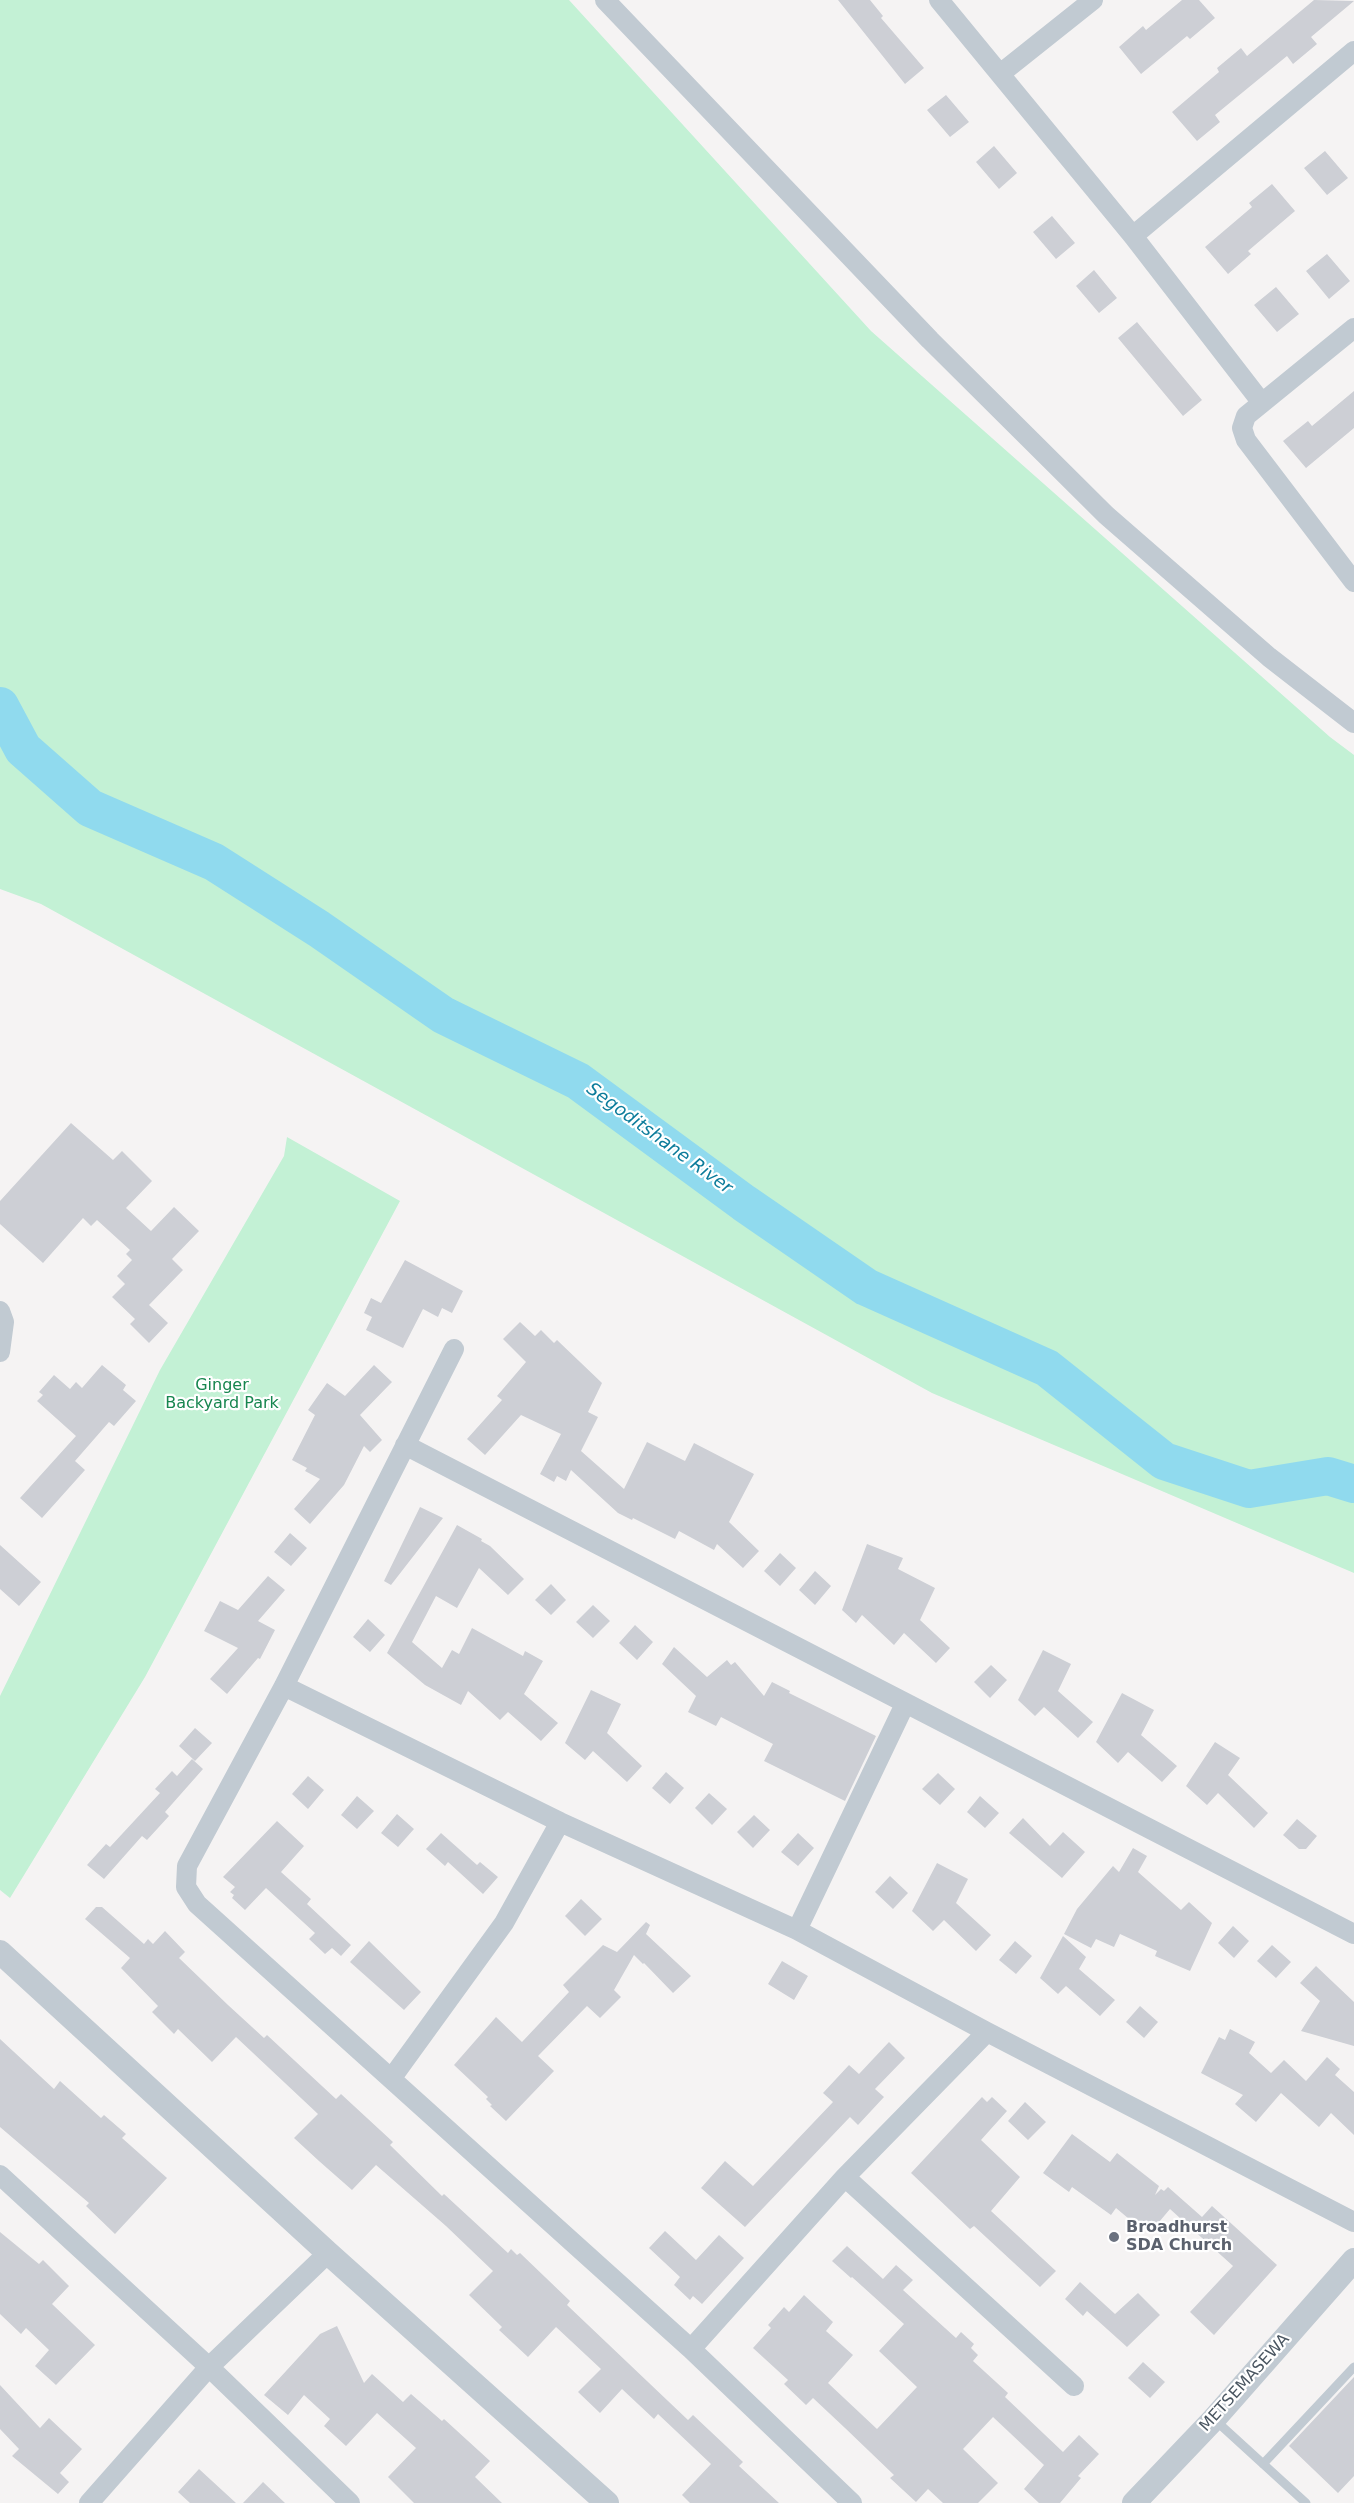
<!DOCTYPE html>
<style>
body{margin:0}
canvas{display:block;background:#f5f3f3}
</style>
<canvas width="1354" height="2503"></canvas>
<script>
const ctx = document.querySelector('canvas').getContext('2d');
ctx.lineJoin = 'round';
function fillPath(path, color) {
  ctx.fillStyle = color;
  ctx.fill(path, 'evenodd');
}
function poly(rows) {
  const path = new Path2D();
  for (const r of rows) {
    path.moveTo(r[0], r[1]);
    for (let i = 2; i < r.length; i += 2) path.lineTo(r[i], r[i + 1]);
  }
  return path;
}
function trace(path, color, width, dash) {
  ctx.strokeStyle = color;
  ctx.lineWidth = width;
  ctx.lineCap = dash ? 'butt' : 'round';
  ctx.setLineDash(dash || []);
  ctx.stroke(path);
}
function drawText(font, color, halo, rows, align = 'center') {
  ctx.font = font + ' "DejaVu Sans",sans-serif';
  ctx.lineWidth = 4.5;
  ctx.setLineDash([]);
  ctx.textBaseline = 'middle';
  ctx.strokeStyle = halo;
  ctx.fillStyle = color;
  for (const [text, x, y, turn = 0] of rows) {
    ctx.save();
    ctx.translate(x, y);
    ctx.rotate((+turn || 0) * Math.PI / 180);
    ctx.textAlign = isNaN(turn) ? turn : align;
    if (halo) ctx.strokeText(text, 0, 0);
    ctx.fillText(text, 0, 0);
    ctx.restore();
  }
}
const green = poly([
 [0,0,569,0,871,331,1330,737,1354,755,1354,1573,932,1393,41,904,0,889],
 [287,1137,400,1201,145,1677,10,1898,0,1890,0,1696,160,1370,284,1156]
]);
const river = poly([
 [0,706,23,749,90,808,214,862,319,929,443,1015,578,1081,744,1203,866,1287,1047,1368,1164,1461,1249,1489,1328,1476,1354,1484]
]);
const building = poly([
 [838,0,870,0,883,16,881,18,924,68,905,84],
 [1182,0,1199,0,1215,18,1190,39,1187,36,1141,74,1119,47,1143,26,1146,30],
 [1314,0,1354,1,1311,37,1317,44,1293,64,1287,56,1215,115,1220,122,1197,141,1172,112,1219,72,1217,68,1241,48,1247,56],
 [946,95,969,122,950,137,927,110],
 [994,146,1017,173,999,189,976,162],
 [1325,151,1348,178,1327,195,1304,168],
 [1272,184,1295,211,1248,251,1251,254,1228,274,1205,247,1252,207,1249,203],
 [1052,216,1075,243,1056,259,1033,232],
 [1327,254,1350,281,1329,299,1306,271],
 [1094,270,1117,298,1099,313,1076,286],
 [1276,287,1299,314,1277,332,1254,305],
 [1137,322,1202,400,1183,416,1118,338],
 [1354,391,1354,428,1306,468,1283,441,1308,421,1312,426],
 [71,1123,113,1160,122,1151,152,1181,126,1208,151,1231,174,1207,199,1231,172,1259,183,1270,149,1305,168,1323,149,1343,130,1324,135,1319,112,1297,125,1284,117,1276,132,1260,126,1254,130,1250,97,1220,91,1226,83,1218,43,1263,0,1224,0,1201],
 [405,1260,463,1291,452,1313,442,1308,438,1317,423,1309,403,1348,366,1330,372,1317,364,1313,371,1298,381,1303],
 [520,1322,535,1336,541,1330,554,1343,557,1340,602,1383,588,1412,598,1417,581,1451,624,1489,647,1442,685,1461,694,1443,754,1474,729,1522,759,1551,743,1568,717,1544,714,1550,679,1531,675,1539,633,1518,632,1520,618,1513,571,1470,566,1481,557,1476,554,1482,540,1474,561,1434,521,1415,485,1455,467,1439,502,1400,497,1396,526,1362,503,1339],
 [102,1365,126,1385,123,1390,136,1401,114,1426,109,1422,75,1461,85,1470,42,1518,20,1498,76,1436,37,1401,43,1395,39,1392,54,1375,70,1389,76,1382,82,1388],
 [374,1365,392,1382,360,1415,382,1440,370,1452,364,1446,344,1485,310,1524,294,1509,320,1479,305,1471,307,1468,292,1460,315,1415,308,1410,327,1383,345,1396],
 [420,1507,443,1518,391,1585,384,1581],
 [457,1525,482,1539,481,1541,490,1546,524,1579,508,1595,479,1568,457,1608,436,1596,412,1642,442,1668,452,1650,459,1654,472,1628,523,1656,525,1651,543,1661,524,1694,558,1723,541,1741,508,1712,500,1720,468,1691,461,1705,425,1685,387,1653],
 [290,1533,307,1548,291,1566,274,1552],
 [867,1544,903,1558,898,1569,935,1588,920,1620,950,1648,936,1663,904,1633,894,1645,862,1615,856,1623,842,1610],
 [0,1545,41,1582,19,1606,0,1589],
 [780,1553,796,1568,780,1586,764,1571],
 [815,1571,831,1586,815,1605,799,1590],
 [268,1576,285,1590,258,1621,275,1630,260,1659,258,1658,227,1694,210,1679,238,1648,204,1631,220,1601,238,1610],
 [551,1584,566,1600,551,1615,535,1600],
 [593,1605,610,1621,593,1638,576,1622],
 [368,1619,385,1635,370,1652,353,1637],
 [635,1625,653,1642,637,1660,619,1643],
 [674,1647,707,1677,727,1660,731,1665,735,1662,764,1696,772,1682,790,1691,789,1693,876,1736,845,1801,764,1761,773,1744,721,1717,716,1726,688,1712,696,1696,662,1664],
 [1043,1650,1071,1664,1058,1691,1093,1722,1078,1738,1044,1707,1035,1716,1018,1700],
 [991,1665,1007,1680,990,1698,974,1682],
 [591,1690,621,1704,607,1733,642,1766,627,1782,593,1751,585,1760,565,1743],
 [1122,1693,1154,1710,1141,1735,1177,1766,1162,1782,1128,1752,1118,1763,1096,1742],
 [195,1728,212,1743,195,1761,179,1746],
 [1215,1742,1240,1758,1228,1775,1268,1813,1254,1828,1218,1793,1207,1805,1186,1786],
 [192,1759,203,1769,165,1812,169,1816,147,1840,142,1836,104,1879,87,1865,106,1844,110,1847,160,1793,155,1789,172,1771,177,1776],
 [666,1772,684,1788,670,1804,652,1788],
 [938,1773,955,1789,940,1805,922,1789],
 [308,1776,324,1790,308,1809,292,1794],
 [709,1793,727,1809,712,1825,695,1808],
 [357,1796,374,1811,357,1829,341,1815],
 [980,1796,999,1813,985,1828,967,1812],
 [397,1814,414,1829,398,1847,381,1833],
 [754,1815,770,1830,753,1848,737,1832],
 [1023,1818,1050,1846,1063,1832,1085,1852,1062,1878,1009,1833],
 [1297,1819,1317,1836,1306,1849,1299,1849,1283,1835],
 [277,1821,304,1846,281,1872,311,1899,307,1904,351,1945,341,1956,332,1948,325,1954,309,1939,315,1933,266,1888,245,1910,232,1898,234,1895,230,1892,235,1887,223,1877],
 [441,1833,477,1865,480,1862,498,1877,483,1894,448,1862,445,1866,426,1849],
 [798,1833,814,1848,798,1866,781,1852],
 [1133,1848,1147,1856,1138,1872,1181,1910,1189,1902,1212,1923,1190,1971,1155,1956,1157,1951,1120,1934,1114,1947,1096,1939,1091,1948,1064,1934,1077,1909,1113,1866,1119,1872],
 [937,1863,968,1879,956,1903,991,1935,976,1951,944,1920,933,1931,912,1911],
 [890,1876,908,1893,893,1909,875,1892],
 [581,1899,602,1919,585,1936,565,1916],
 [96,1907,102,1907,144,1944,148,1939,153,1944,165,1931,185,1952,179,1958,228,2005,264,2038,267,2035,336,2099,341,2094,393,2142,390,2145,442,2196,444,2194,508,2253,511,2249,517,2255,520,2253,570,2301,567,2305,688,2420,693,2415,726,2446,743,2462,739,2466,779,2503,690,2503,682,2495,711,2464,658,2414,654,2419,622,2389,600,2413,578,2392,601,2369,556,2327,528,2357,499,2330,502,2327,469,2295,493,2271,446,2226,376,2165,352,2190,319,2161,294,2138,318,2114,236,2037,212,2062,178,2029,174,2034,152,2012,158,2006,121,1968,130,1958,85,1919],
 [646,1922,650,1925,646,1934,691,1976,673,1993,644,1963,643,1964,634,1955,614,1990,621,1997,600,2018,587,2006,538,2056,554,2071,506,2121,490,2106,492,2105,486,2099,488,2097,454,2065,496,2017,522,2042,569,1992,563,1985,603,1945,617,1952],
 [1233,1926,1249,1941,1234,1958,1218,1943],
 [1063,1936,1086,1957,1079,1969,1115,2000,1100,2016,1066,1986,1058,1994,1040,1978],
 [369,1941,421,1992,404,2010,350,1962],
 [1015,1941,1032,1956,1016,1974,999,1960],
 [1272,1945,1291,1962,1276,1978,1257,1961],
 [782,1961,808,1976,794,2000,768,1984],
 [1316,1966,1354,2002,1354,2046,1301,2031,1320,2001,1300,1983],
 [1140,2006,1158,2022,1144,2038,1126,2022],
 [1230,2029,1255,2042,1249,2053,1271,2073,1284,2060,1306,2081,1327,2057,1340,2069,1335,2075,1354,2092,1354,2135,1331,2113,1319,2127,1281,2093,1256,2122,1235,2104,1243,2095,1201,2073,1219,2037,1225,2040],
 [0,2039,54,2089,60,2081,101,2118,104,2115,126,2134,122,2138,167,2178,115,2234,86,2206,89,2203,0,2127],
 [889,2042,905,2058,875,2089,884,2097,858,2125,850,2117,745,2227,701,2188,725,2161,753,2186,833,2102,823,2093,849,2065,859,2074],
 [982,2097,987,2102,992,2097,1007,2111,981,2140,1020,2177,991,2211,1056,2271,1040,2287,974,2226,970,2229,911,2173],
 [1025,2102,1046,2122,1028,2140,1008,2121],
 [1072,2134,1110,2162,1117,2153,1159,2186,1155,2195,1161,2189,1164,2191,1168,2187,1202,2217,1212,2206,1277,2265,1214,2335,1190,2312,1233,2266,1170,2209,1154,2228,1147,2222,1141,2229,1116,2208,1111,2215,1072,2187,1069,2192,1043,2173],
 [665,2231,696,2260,719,2235,744,2258,702,2304,693,2296,690,2300,674,2285,680,2277,649,2248],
 [0,2232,39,2264,43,2260,69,2286,52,2304,95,2345,56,2385,35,2366,49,2350,26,2328,21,2334,0,2314],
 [847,2246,883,2279,896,2265,913,2280,903,2290,956,2338,961,2332,974,2344,971,2348,978,2355,973,2361,1008,2393,1005,2397,1063,2452,1079,2435,1099,2454,1078,2476,1081,2478,1060,2503,1039,2503,1024,2489,1044,2465,993,2417,963,2449,998,2483,978,2503,943,2503,928,2489,916,2502,890,2478,894,2475,845,2428,813,2398,806,2405,784,2384,788,2380,753,2348,771,2328,768,2325,784,2307,789,2312,804,2295,833,2322,826,2331,853,2355,828,2383,877,2429,917,2387,879,2351,904,2324,852,2277,851,2278,832,2261],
 [1080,2282,1115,2314,1138,2293,1160,2315,1127,2347,1087,2311,1083,2316,1065,2299],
 [337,2326,364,2383,372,2374,403,2402,411,2394,442,2421,444,2419,490,2461,475,2477,502,2503,414,2503,388,2477,416,2448,377,2413,346,2446,324,2426,330,2419,304,2395,288,2415,264,2395,320,2334],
 [1143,2362,1165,2382,1150,2398,1128,2378],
 [1354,2377,1354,2476,1338,2493,1289,2446],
 [0,2385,40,2428,49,2418,82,2449,60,2473,69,2482,58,2494,12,2456,19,2449,0,2429],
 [199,2469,236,2503,190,2503,178,2492],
 [263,2482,285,2503,243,2503]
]);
const service = poly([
 [1215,2420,1306,2503],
 [1263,2464,1354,2367]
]);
const minor = poly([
 [605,0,930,340,1106,515,1269,657,1354,723],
 [939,0,1133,236,1262,403],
 [1000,74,1093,0],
 [1133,236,1354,51],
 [1354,328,1246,416,1242,428,1246,440,1354,582],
 [0,1311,4,1322,0,1352],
 [454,1349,284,1686,187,1866,186,1887,197,1904,691,2349,852,2503],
 [405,1445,1354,1934],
 [284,1686,560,1822,797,1930,987,2032,1354,2222],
 [797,1930,905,1704],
 [391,2079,504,1923,560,1822],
 [0,2175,209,2367,350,2503],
 [845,2177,1074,2386],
 [691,2349,845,2177,987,2032],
 [89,2503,209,2367,328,2253]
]);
const tertiary = poly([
 [0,1952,328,2253,607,2503],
 [1134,2503,1214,2419,1354,2260]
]);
const markers = [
 [1114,2237,6,"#6b7280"]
];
const parkNames = [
 ["Ginger",222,1386],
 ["Backyard Park",222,1404]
];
const worshipNames = [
 ["Broadhurst",1126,2228],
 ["SDA Church",1126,2246]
];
const streetNames = [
 ["METSEMASEWA",1245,2383,-48]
];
const waterNames = [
 ["Segoditshane River",659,1139,36]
];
fillPath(green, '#c3f1d5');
trace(river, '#90daee', 38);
fillPath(building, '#cdcfd5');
trace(service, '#c1cad2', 9);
trace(minor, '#c1cad2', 20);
trace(tertiary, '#c1cad2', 24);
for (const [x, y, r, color] of markers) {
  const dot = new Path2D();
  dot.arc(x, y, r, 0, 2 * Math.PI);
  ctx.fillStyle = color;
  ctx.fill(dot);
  trace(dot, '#fff', 2);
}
drawText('16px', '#17864f', '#fff', parkNames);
drawText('bold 16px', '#5b616d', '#fff', worshipNames, 'left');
drawText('16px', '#4a5661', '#fff', streetNames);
drawText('italic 18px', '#0c7c9b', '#fff', waterNames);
</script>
